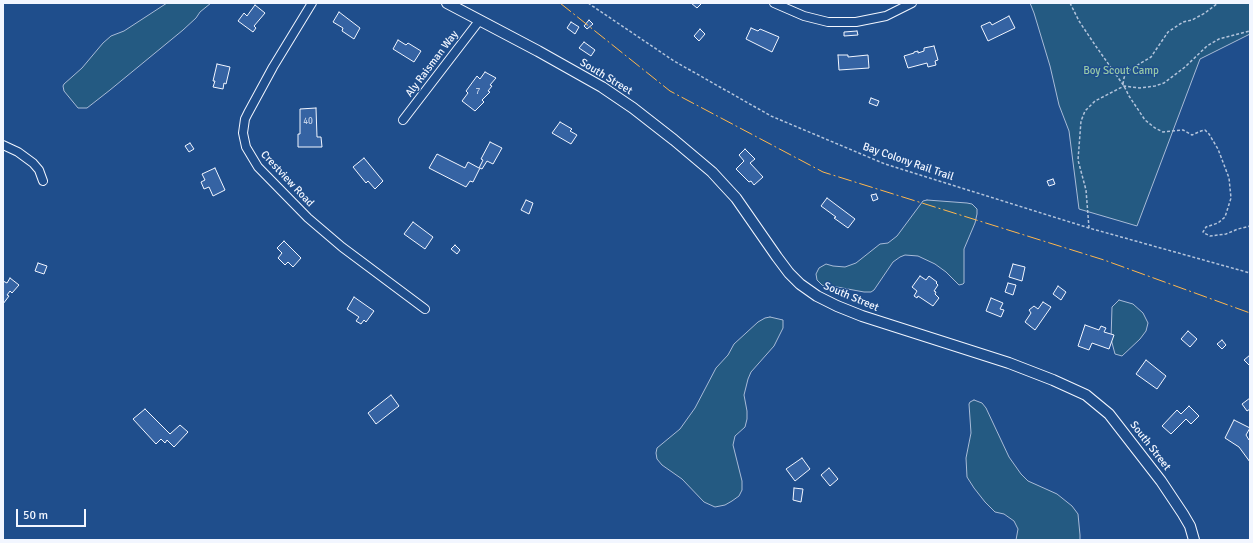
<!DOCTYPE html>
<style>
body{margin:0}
#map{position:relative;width:1253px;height:543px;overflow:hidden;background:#1f4e8c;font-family:Signika,sans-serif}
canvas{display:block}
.frame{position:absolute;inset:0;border:4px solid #f2f6ff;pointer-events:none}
.scale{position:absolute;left:16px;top:509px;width:70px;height:18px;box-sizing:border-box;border:2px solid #f2f6ff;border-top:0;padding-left:5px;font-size:12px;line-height:14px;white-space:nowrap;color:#f2f6ff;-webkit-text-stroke:3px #1f4e8c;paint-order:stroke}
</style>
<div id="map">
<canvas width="1253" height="543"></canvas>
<div class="frame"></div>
<div class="scale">50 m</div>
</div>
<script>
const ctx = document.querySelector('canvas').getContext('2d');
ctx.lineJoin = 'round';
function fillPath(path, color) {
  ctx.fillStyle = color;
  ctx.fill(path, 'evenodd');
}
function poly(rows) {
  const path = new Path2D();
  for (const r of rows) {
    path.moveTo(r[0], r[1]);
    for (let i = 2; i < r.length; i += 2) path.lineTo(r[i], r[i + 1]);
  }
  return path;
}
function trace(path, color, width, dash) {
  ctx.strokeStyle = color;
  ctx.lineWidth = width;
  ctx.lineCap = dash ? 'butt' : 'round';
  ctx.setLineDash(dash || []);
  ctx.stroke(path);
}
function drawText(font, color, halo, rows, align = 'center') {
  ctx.font = font + ' Signika,sans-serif';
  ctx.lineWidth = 3;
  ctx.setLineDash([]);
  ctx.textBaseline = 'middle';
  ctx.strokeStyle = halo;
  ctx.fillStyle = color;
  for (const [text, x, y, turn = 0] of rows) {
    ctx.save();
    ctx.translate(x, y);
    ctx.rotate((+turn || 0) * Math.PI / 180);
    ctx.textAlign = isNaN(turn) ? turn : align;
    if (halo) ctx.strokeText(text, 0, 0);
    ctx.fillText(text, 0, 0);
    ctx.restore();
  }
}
const green = poly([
 [167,3,211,3,200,12,196,18,183,30,110,90,87,108,78,108,64,91,63,86,64,84,82,68,103,43,111,36,124,31,167,3],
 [1030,3,1250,3,1250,34,1200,59,1137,226,1079,209,1069,131,1059,105,1050,66,1034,13,1030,3],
 [927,200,967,203,972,204,977,209,977,214,975,223,964,249,964,283,963,284,959,285,946,272,935,264,918,256,905,255,900,257,893,262,874,290,871,292,864,292,837,287,826,287,822,285,817,280,816,274,819,268,826,264,833,266,845,267,856,263,880,244,888,243,897,236,923,201,927,200],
 [1119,300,1133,304,1143,313,1148,323,1146,331,1140,339,1122,356,1115,354,1111,339,1112,307,1119,300],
 [770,317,783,320,783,328,774,346,751,372,748,379,744,395,747,411,747,419,745,427,735,436,733,445,742,481,742,490,739,496,732,501,725,505,715,507,704,502,682,479,662,465,657,459,656,453,657,448,680,429,695,408,716,368,728,355,734,344,758,322,765,318,770,317],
 [974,400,982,403,986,408,1009,457,1021,474,1028,481,1037,485,1057,494,1072,506,1078,514,1080,535,1080,540,1016,540,1018,529,1014,521,1004,514,995,512,985,502,974,488,967,477,966,458,971,433,969,404,970,402,974,400]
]);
const building = poly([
 [691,3,702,3,697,8,691,3],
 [255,5,265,13,254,26,256,28,253,32,238,21,244,13,247,16,255,5],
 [339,12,360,28,354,39,342,31,343,28,333,22,339,12],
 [1009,16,1015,28,988,41,981,26,990,22,992,25,1009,16],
 [589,20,593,24,587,29,584,26,589,20],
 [571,22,579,27,575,34,567,28,571,22],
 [751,28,758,31,760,29,779,37,772,52,746,39,751,28],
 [700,29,705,34,699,41,694,36,700,29],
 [857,31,858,35,844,36,844,32,857,31],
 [398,40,406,45,408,43,421,51,414,62,393,49,398,40],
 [584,42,595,50,591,56,579,48,584,42],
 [934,46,938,60,935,61,936,65,928,67,927,63,908,68,904,56,914,53,914,52,918,51,918,53,924,51,924,48,934,46],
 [838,55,848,55,848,57,868,55,869,68,839,70,838,55],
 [217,64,230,67,226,84,224,83,223,89,213,87,215,81,213,81,217,64],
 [485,72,496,78,490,85,492,86,488,91,490,92,482,100,484,102,475,111,462,101,468,93,466,91,477,76,480,79,485,72],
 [871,98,879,101,877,106,869,103,871,98],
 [316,108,317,137,321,137,322,147,298,147,298,134,300,134,300,109,316,108],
 [560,122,572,129,570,131,577,135,571,144,552,133,560,122],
 [490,142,502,148,493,164,487,161,482,169,480,168,473,182,470,181,466,187,429,168,437,154,465,168,468,162,479,168,483,160,481,159,490,142],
 [190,143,194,149,189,152,185,146,190,143],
 [745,149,755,159,750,163,763,177,754,185,751,181,749,182,736,169,744,161,739,155,745,149],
 [364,158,383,181,375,189,368,181,366,183,353,167,364,158],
 [215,168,225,190,213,196,209,187,204,189,201,182,205,180,202,174,215,168],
 [1053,179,1055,184,1049,186,1047,181,1053,179],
 [876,194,878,199,873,201,871,195,876,194],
 [827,198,855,219,848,228,834,218,836,217,821,206,827,198],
 [526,200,533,203,529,214,521,210,526,200],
 [413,222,433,237,425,249,404,234,413,222],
 [284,241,301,258,293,267,288,262,285,265,278,258,282,253,277,248,284,241],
 [455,245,460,250,457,254,451,249,455,245],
 [38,263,47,266,44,274,35,271,38,263],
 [1013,264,1025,267,1022,281,1009,277,1013,264],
 [920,276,926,280,929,276,937,282,936,283,938,285,934,291,936,292,935,294,939,298,933,306,918,296,917,298,914,296,917,291,912,287,920,276],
 [10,278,19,285,12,293,10,291,7,295,9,296,3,304,3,281,7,283,10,278],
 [1008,283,1016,285,1013,295,1005,292,1008,283],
 [1058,286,1066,292,1061,300,1053,294,1058,286],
 [354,297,374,311,366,322,364,320,361,324,356,321,359,317,347,309,354,297],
 [991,298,1003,303,1000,309,1004,310,1001,317,986,311,991,298],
 [1043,302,1051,307,1035,330,1025,322,1031,313,1029,310,1034,306,1038,309,1043,302],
 [1085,325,1099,330,1101,326,1106,328,1104,332,1114,335,1109,349,1092,343,1089,350,1078,346,1085,325],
 [1188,331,1197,339,1190,347,1181,339,1188,331],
 [1222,340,1226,345,1222,349,1217,344,1222,340],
 [1250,355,1250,366,1244,360,1250,355],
 [1146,360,1166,376,1157,389,1136,374,1146,360],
 [391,395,399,406,376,424,368,413,391,395],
 [1250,398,1250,409,1247,411,1242,404,1250,398],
 [1189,406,1199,416,1191,424,1186,419,1171,434,1162,426,1177,410,1181,414,1189,406],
 [145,409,170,434,180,425,188,432,174,447,167,440,165,443,161,439,156,444,133,419,145,409],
 [1234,420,1250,428,1246,435,1249,440,1250,439,1250,462,1239,447,1225,438,1234,420],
 [802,458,810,469,795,481,786,469,802,458],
 [829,468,838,479,830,486,821,475,829,468],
 [794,488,803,489,801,502,793,500,794,488]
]);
const path = poly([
 [588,3,674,61,771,116,885,164,1089,228,1250,273],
 [1070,3,1079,21,1095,45,1124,86,1129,96,1145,120,1155,128,1163,132,1183,130,1192,135,1201,131,1205,130,1209,134,1218,149,1229,178,1231,198,1225,217,1218,223,1206,227,1203,232,1204,233,1210,236,1226,234,1238,229,1250,226],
 [1123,84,1124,78,1126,72,1151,57,1168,32,1183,22,1192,20,1205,13,1218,3],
 [1089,228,1086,190,1078,160,1081,121,1085,111,1095,101,1124,86,1140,88,1155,86,1164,83,1185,67,1207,46,1219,39,1250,31]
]);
const minor = poly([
 [312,3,273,67,248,113,245,119,243,133,246,147,258,167,308,218,342,247,425,309],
 [774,3,804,16,828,22,856,22,886,16,912,3],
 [403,120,479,21],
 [3,145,18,152,33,163,39,170,43,181]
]);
const tertiary = poly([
 [447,3,538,51,602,87,633,108,674,140,712,172,723,184,736,198,777,257,789,273,800,284,817,296,837,306,862,316,1009,363,1053,380,1086,395,1109,414,1161,481,1183,514,1190,526,1194,540]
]);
const power = poly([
 [560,3,670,91,823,172,1104,260,1250,313]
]);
const numberNames = [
 ["7",478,92],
 ["40",308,122]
];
const streetNames = [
 ["Aly Raisman Way",432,64,-53],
 ["South Street",606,77,31],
 ["Bay Colony Rail Trail",908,162,19],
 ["Crestview Road",287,179,47],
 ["South Street",851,297,23],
 ["South Street",1150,446,52]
];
const parkNames = [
 ["Boy Scout Camp",1121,71]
];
fillPath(green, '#245a82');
trace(green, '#a8bbd7', 1);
fillPath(building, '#3563a3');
trace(building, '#f2f6ff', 1);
trace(minor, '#f2f6ff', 10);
trace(tertiary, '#f2f6ff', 12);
trace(path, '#b3c4dc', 1.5, [3, 2]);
trace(minor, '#1f4e8c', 8);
trace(tertiary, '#1f4e8c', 10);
trace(power, '#ffb74d', 1, [14, 3, 2, 3]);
drawText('9px', '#c3d1e8', null, numberNames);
drawText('11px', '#f2f6ff', '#1f4e8c', streetNames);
drawText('11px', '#97c8a6', '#1f4e8c', parkNames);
</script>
